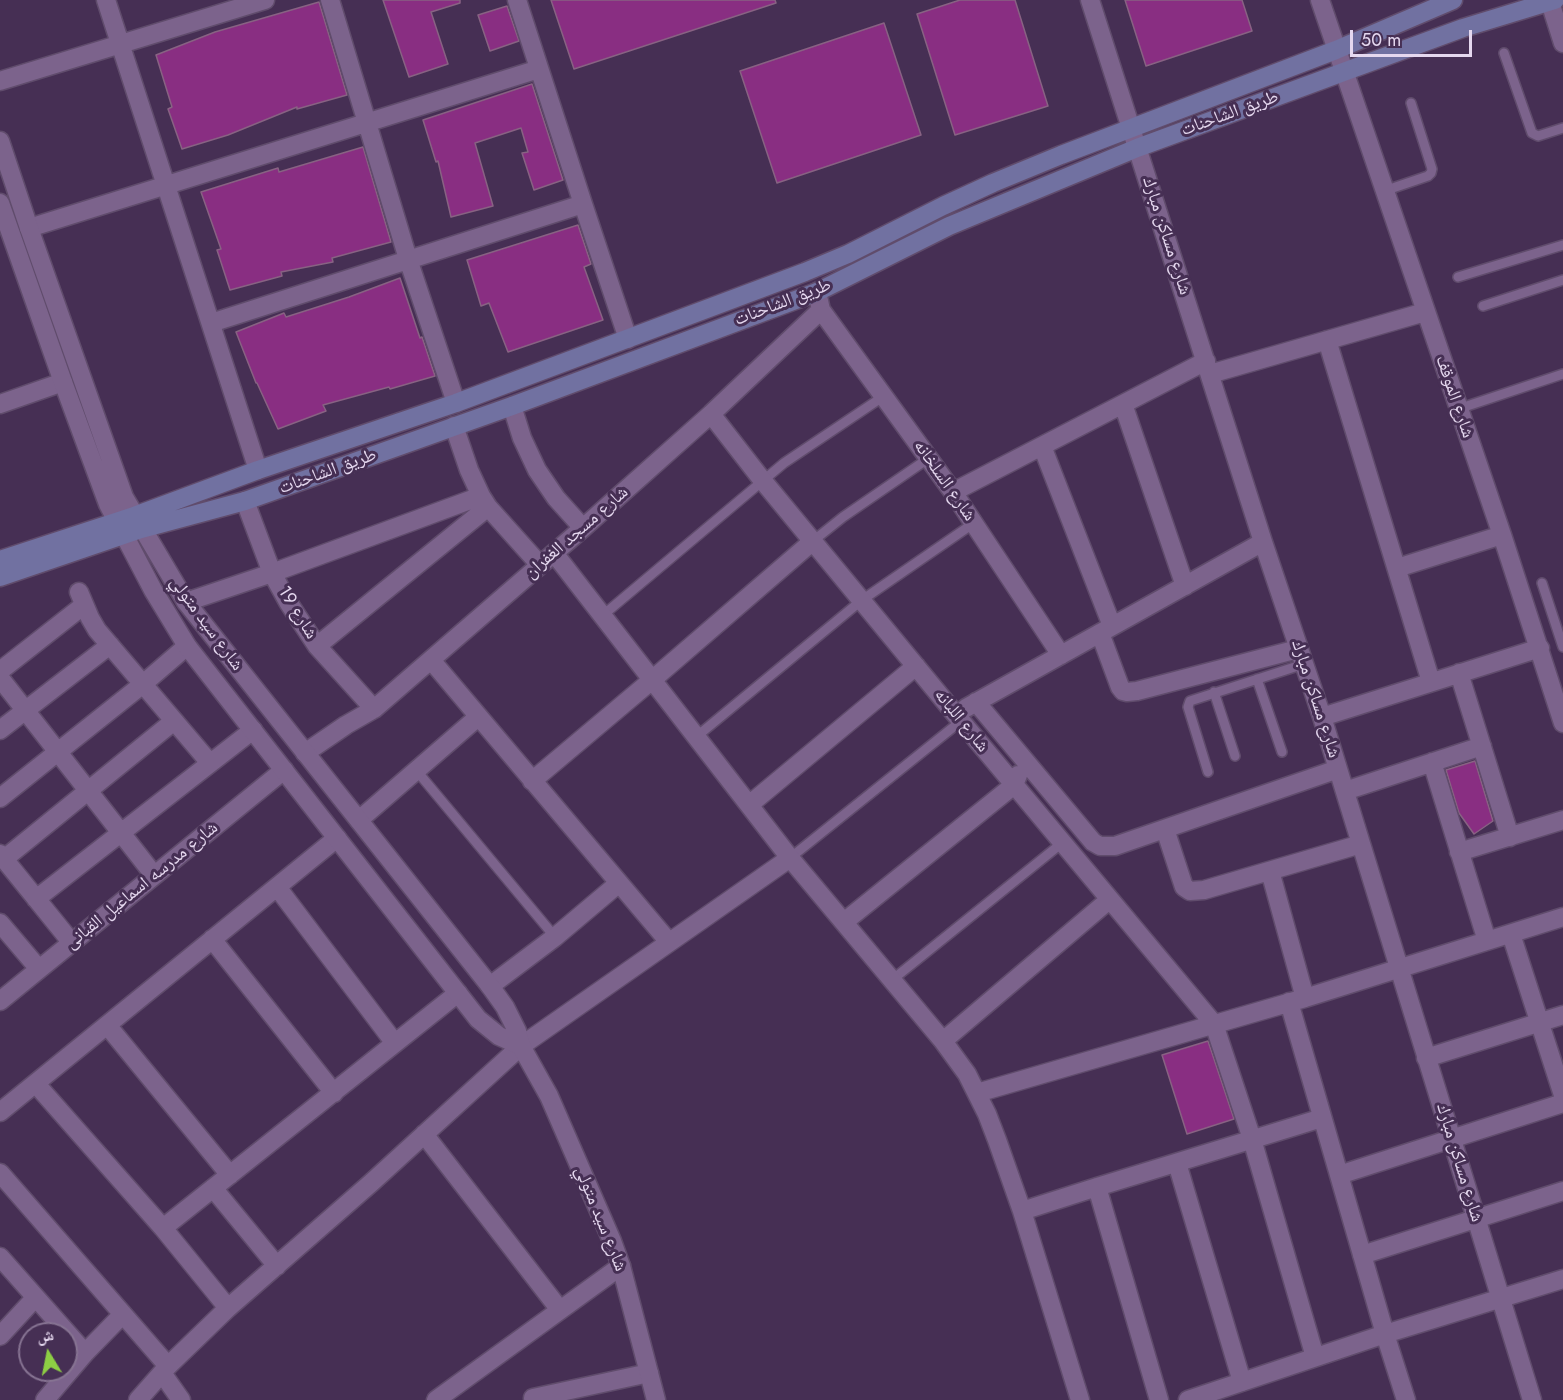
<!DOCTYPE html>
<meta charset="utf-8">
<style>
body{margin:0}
#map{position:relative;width:1563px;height:1400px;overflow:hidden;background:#462f54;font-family:Jost,"Noto Naskh Arabic",sans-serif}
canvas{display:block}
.north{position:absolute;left:18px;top:1322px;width:60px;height:60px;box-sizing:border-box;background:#462f54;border:2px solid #867392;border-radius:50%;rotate:350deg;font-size:16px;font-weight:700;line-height:24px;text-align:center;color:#e5d8ef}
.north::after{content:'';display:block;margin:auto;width:21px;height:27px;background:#8dce44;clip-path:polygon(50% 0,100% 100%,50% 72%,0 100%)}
.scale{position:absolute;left:1350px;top:30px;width:122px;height:27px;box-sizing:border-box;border:3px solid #e5d8ef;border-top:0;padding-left:8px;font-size:18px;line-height:21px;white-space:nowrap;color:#e5d8ef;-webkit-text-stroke:4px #462f54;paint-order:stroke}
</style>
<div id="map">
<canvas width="1563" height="1400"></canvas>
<div class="north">ش</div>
<div class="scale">50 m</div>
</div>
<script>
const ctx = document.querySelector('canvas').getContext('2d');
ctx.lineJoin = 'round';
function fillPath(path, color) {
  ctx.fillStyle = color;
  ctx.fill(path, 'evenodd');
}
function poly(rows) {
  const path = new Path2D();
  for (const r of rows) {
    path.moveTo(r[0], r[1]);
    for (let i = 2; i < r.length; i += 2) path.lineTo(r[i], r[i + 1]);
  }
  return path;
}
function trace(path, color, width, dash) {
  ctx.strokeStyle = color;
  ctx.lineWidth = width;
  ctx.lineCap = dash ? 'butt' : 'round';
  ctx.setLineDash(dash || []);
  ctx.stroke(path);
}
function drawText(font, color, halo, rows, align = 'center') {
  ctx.font = font + ' Jost,"Noto Naskh Arabic",sans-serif';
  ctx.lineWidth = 6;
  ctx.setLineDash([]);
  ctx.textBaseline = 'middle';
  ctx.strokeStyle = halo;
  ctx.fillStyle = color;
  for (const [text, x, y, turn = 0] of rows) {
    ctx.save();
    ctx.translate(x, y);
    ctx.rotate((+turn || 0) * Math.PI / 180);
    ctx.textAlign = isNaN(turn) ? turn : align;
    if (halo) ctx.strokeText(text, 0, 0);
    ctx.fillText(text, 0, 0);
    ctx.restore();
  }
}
const building = poly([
 [383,0,460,0,460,3,431,12,448,64,409,77,383,0],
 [551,0,775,0,776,3,574,69,551,0],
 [960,0,1015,0,1048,106,955,135,917,14,960,0],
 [1125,0,1242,0,1252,31,1146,66,1125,0],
 [319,2,347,95,297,109,297,107,228,135,182,149,168,109,172,107,156,55,215,32,319,2],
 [507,6,519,41,490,51,478,15,507,6],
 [884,23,921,135,777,183,740,71,884,23],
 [532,84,563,180,534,190,522,153,528,152,521,128,475,143,493,206,451,217,438,161,436,162,423,120,532,84],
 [363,147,391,242,332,258,333,262,281,272,282,276,230,290,217,250,221,249,201,192,278,168,279,172,363,147],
 [578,225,591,264,584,267,603,320,508,352,489,303,481,306,467,260,578,225],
 [400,278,420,338,422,337,435,376,390,389,389,387,323,405,326,411,278,429,257,383,256,383,236,332,284,313,286,317,349,297,400,278],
 [1475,761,1493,821,1474,834,1459,813,1446,770,1475,761],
 [1208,1041,1234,1119,1187,1134,1162,1055,1208,1041]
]);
const service = poly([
 [1504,53,1532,133,1538,136,1563,128],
 [1384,191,1428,176,1431,173,1432,169,1411,103],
 [1458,277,1563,245],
 [1483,306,1563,280],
 [1458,409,1563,374],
 [813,541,843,517,929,458],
 [1542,583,1563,647],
 [602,616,784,463,884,396],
 [1257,679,1282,752],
 [1214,692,1235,756],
 [696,737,862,600,974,523],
 [416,770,555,937],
 [1208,772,1188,707,1190,701,1304,664],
 [790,858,961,721],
 [892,980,1062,843]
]);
const minor = poly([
 [106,0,258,470],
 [330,0,408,259,456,403],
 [517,0,583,204,628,339],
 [1090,0,1263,542,1322,717,1532,1400],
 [1320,0,1502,535,1563,723],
 [1550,2,1563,43],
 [0,81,265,0],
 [29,228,539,69],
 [821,310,953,492,1061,655],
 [211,323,583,204],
 [1327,340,1431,682],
 [1210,374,1425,312],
 [0,404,63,382],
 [1123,404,1185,586],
 [512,406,522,438,537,470,556,498,583,528],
 [711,414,763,481,961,721,1214,1024,1252,1139,1315,1357],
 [454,426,469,470,481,496,488,507,540,565],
 [1042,446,1112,626],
 [953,492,1206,361],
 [245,501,272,573,288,602,317,646,374,709],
 [554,553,790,858,943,1041,967,1074,987,1114,997,1140,1022,1211,1080,1400],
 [1397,568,1502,535],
 [79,592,90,618,97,630,210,763],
 [186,602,272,573,481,496],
 [1100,633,1120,687,1123,691,1127,692,1137,691,1298,649],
 [317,646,488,507],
 [431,660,669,942],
 [0,671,84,605],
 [1459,673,1510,837],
 [0,678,154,875],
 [976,702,1093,842,1100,846,1115,846,1338,769],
 [966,708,1263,542],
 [1322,717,1540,648],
 [0,730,110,645],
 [305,753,346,725,374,709,583,528,711,414,821,310,817,292],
 [1432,762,1487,941],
 [532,781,652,680,813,541],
 [1345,791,1482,746],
 [0,798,143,684,187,646],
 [749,805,916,666],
 [359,820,478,717],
 [1165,829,1184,887,1190,891,1204,890,1361,844],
 [1459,852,1563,820],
 [0,854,72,943],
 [4,859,174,721],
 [1270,871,1305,998],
 [277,887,394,1042],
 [36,899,253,730],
 [844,922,1014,785,1018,775],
 [0,923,39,969],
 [1511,934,1563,1095],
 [212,939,334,1093],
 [490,986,555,937,619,883],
 [0,1001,284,770],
 [1289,1002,1385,1334,1406,1400],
 [107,1025,230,1175],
 [943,1041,1109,900],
 [1426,1058,1563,1015],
 [36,1084,163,1228,228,1308],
 [977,1093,1305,998,1563,917],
 [0,1112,337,838],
 [424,1134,560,1310],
 [1177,1163,1242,1382],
 [0,1173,168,1366],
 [1339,1175,1563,1103],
 [1097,1187,1159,1400],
 [213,1188,277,1266],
 [1022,1211,1097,1187,1322,1118],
 [163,1228,458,993],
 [1362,1255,1563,1191],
 [0,1257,85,1353],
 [0,1336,35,1298],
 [162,1373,181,1400],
 [533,1398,649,1373],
 [45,1400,85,1353,123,1314],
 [138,1400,168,1366,228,1308,371,1183,521,1046,790,858],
 [436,1400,621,1266],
 [1188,1400,1385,1334,1563,1279]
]);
const tertiary = poly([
 [0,141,29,228,124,497,186,602,490,986,505,1007,517,1031,521,1046,549,1096,612,1241,621,1266,656,1400],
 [0,203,63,382,108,504,153,590,187,646,478,1019,499,1036,521,1046]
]);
const secondary = poly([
 [0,560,134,516,258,470,456,403,805,272,848,254,943,206,993,183,1061,155,1336,50,1453,0],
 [0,577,141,529,245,501,512,406,817,292,949,226,1137,148,1463,28,1555,0]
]);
const streetNames = [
 ["طريق الشاحنات",1230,114,-20],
 ["شارع مساكن مبارك",1166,236,72],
 ["طريق الشاحنات",783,303,-21],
 ["شارع الموقف",1454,397,71],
 ["طريق الشاحنات",328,472,-20],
 ["شارع السلخانه",944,481,55],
 ["شارع مسجد الغفران",577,533,-41],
 ["شارع 19",297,613,58],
 ["شارع سيد متولي",206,624,54],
 ["شارع مساكن مبارك",1315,699,72],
 ["شارع اللبانه",961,721,51],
 ["شارع مدرسه اسماعيل القبانى",142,886,-39],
 ["شارع مساكن مبارك",1459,1163,73],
 ["شارع سيد متولي",600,1219,68]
];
fillPath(building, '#892e82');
trace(building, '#886283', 1.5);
trace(service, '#604c6c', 12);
trace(minor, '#604c6c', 21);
trace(tertiary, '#604c6c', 21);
trace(secondary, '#604c6c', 21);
trace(service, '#7c638c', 9);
trace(minor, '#7c638c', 18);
trace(tertiary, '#7c638c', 18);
trace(secondary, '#7171a1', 18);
drawText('18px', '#e5d8ef', '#462f54', streetNames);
</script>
